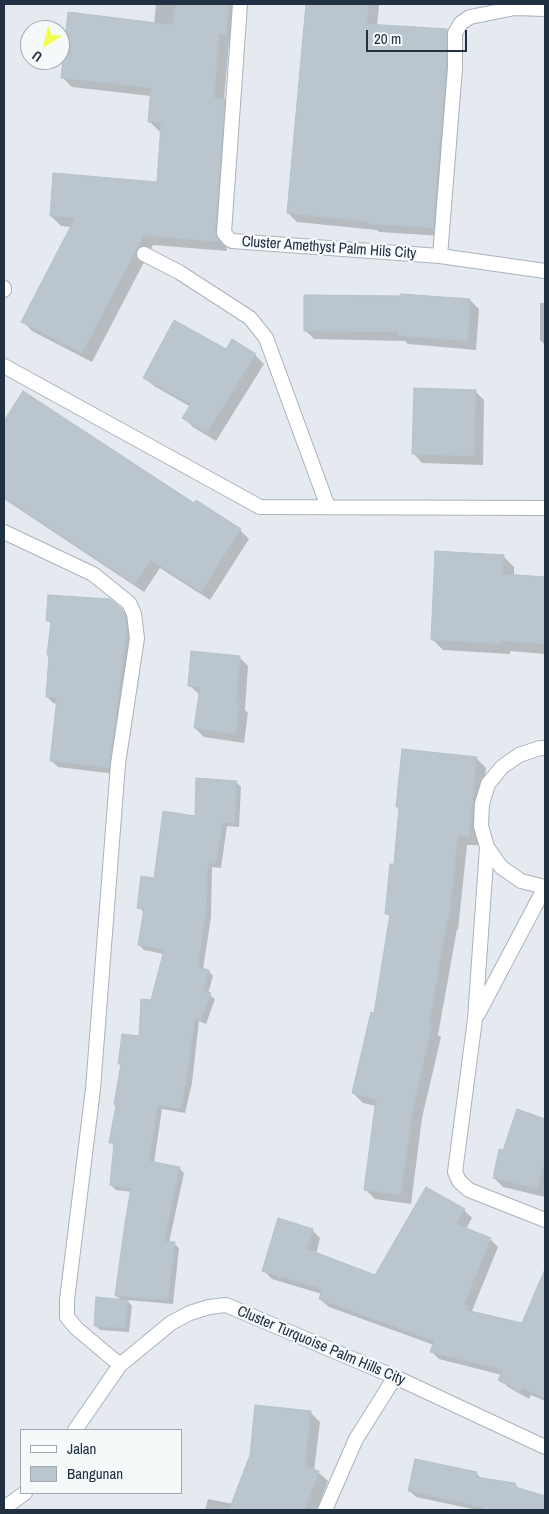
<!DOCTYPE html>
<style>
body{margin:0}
#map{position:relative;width:549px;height:1514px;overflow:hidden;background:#e4eaef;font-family:"Archivo Narrow",sans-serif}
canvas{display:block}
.frame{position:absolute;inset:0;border:5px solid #213042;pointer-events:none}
.legend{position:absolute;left:20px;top:1429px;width:162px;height:65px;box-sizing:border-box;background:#f5f9fa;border:1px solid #a0a9b0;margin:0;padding:6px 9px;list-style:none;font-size:15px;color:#213042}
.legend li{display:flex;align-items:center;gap:10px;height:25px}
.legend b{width:25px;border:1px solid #a0a9b0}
.north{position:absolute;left:20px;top:20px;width:50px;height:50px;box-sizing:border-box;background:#f5f9fa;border:1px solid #a0a9b0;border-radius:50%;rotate:215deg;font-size:14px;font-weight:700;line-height:20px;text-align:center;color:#213042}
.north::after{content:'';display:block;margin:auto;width:18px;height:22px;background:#f2ff51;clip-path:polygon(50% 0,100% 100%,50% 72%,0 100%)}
.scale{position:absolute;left:366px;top:30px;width:101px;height:22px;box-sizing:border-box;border:2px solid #213042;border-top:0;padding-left:6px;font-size:15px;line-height:18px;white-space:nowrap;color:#213042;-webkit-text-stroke:4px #f5f9fa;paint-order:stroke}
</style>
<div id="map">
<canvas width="549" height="1514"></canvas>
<div class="frame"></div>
<ul class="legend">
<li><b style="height:6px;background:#fff"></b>Jalan</li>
<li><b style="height:14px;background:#bbc5cd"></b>Bangunan</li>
</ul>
<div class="north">U</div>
<div class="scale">20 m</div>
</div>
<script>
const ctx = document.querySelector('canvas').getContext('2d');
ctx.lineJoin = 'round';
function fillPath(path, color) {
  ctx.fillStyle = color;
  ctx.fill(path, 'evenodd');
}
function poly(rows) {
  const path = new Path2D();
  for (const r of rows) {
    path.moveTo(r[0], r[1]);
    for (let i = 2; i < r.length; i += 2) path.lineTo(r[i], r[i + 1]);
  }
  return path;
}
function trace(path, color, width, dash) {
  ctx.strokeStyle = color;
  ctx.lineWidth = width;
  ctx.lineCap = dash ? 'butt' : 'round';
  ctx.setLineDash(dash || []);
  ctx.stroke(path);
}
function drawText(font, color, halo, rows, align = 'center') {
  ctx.font = font + ' "Archivo Narrow",sans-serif';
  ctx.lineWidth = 4.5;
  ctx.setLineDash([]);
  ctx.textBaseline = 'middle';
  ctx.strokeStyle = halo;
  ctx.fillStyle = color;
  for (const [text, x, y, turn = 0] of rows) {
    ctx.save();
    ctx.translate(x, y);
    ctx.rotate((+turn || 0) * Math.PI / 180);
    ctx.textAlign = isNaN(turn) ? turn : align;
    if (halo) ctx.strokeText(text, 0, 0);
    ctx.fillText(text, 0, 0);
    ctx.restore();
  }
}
const shadow = poly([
 [156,4,239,4,235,44,229,43,224,100,234,110,225,243,227,251,153,245,92,362,32,331,23,321,72,227,61,226,51,216,158,184,162,131,159,131,149,121,151,96,72,87,62,77,154,24],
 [307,4,379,4,377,26,447,31,456,39,442,236,379,232,377,230,297,222,288,213],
 [470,300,479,309,476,350,408,344,405,341,314,339,305,330],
 [540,303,545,303,545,345,540,340],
 [227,350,255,355,264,364,216,441,193,427,184,418,191,407,154,386,145,378],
 [475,391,484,400,483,465,422,463,414,454],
 [24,393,194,504,240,530,249,539,210,600,160,568,144,592,4,499,4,423],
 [503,556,514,567,514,576,545,578,545,654,510,651,510,654,443,650,432,639],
 [121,609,128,616,133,636,115,774,58,767,51,760,58,704,53,703,47,697,52,624,47,620],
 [239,657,248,666,245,710,248,713,244,743,204,737,195,728,200,695,190,686],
 [476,758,486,768,478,845,467,845,458,930,457,929,438,1035,441,1037,422,1118,411,1204,375,1199,365,1189,376,1106,363,1103,353,1093,375,1014,390,917,386,913,395,865,400,809,398,806],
 [236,782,241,787,239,827,227,826,221,868,212,867,211,917,203,969,209,971,213,976,208,994,215,999,206,1024,199,1021,192,1083,185,1113,162,1109,154,1163,179,1168,184,1173,169,1243,174,1244,179,1248,173,1304,127,1300,132,1306,129,1332,100,1330,95,1325,122,1301,116,1295,132,1192,116,1190,111,1185,115,1147,111,1142,122,1066,119,1063,141,1037,152,1001,164,954,144,950,139,945,145,913,138,907,196,817],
 [518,1111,545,1120,545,1197,503,1187,494,1178],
 [464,1210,472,1218,466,1229,490,1239,498,1247,472,1311,474,1313,523,1324,543,1278,545,1280,545,1401,531,1395,529,1399,508,1387,500,1379,502,1375,439,1359,431,1351,434,1345,329,1307,320,1299,322,1294,272,1279,264,1271,312,1230,320,1238,316,1254,376,1276],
 [256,1407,311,1413,320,1422,314,1471,319,1473,328,1481,317,1510,309,1510,296,1505,295,1510,205,1510,208,1499,233,1504,251,1456],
 [476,1473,483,1480,515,1484,520,1490,545,1498,545,1510,477,1510,416,1497,410,1491]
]);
const building = poly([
 [175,4,229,4,226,35,219,34,214,98,225,99,215,232,218,242,144,235,82,353,21,322,75,218,50,216,53,173,157,182,161,123,148,122,151,88,61,78,68,12,173,25,175,4],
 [306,4,369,4,367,24,447,29,446,68,433,228,369,224,369,222,287,213,306,4],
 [401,294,470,299,468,341,398,336,398,332,304,331,304,295,401,296,401,294],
 [174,320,226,349,232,339,256,354,207,433,182,418,191,404,143,378,174,320],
 [414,388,476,390,474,456,412,454,414,388],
 [23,391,194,503,196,500,241,529,201,592,151,560,135,584,4,498,4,421,23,391],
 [435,551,504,555,503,574,545,577,545,644,500,641,500,644,431,640,435,551],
 [48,595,110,599,122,609,125,616,127,629,109,768,50,761,57,698,46,697,49,655,47,655,51,621,46,621,48,595],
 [191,651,240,656,236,703,240,703,235,735,194,728,200,687,188,686,191,651],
 [402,749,477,757,469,836,458,835,449,920,447,920,429,1026,432,1026,413,1108,401,1195,364,1190,376,1099,352,1093,371,1012,374,1013,390,914,385,914,390,864,394,864,399,807,396,807,402,749],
 [196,778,237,781,235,823,223,822,216,864,208,863,206,912,198,967,209,970,203,991,211,993,201,1020,195,1018,187,1077,181,1109,158,1105,149,1161,180,1167,164,1241,175,1242,168,1300,115,1296,125,1223,131,1188,110,1185,114,1143,109,1143,116,1105,114,1104,121,1064,118,1064,122,1034,139,1036,141,999,151,1000,164,950,138,945,144,909,137,908,141,876,154,878,163,811,195,816,196,778],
 [517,1109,545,1119,545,1159,538,1189,493,1178,499,1149,503,1150,517,1109],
 [426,1187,465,1209,456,1224,491,1238,464,1304,468,1305,466,1310,522,1323,545,1269,545,1398,523,1388,520,1392,498,1380,503,1370,430,1352,434,1341,319,1299,322,1289,262,1271,278,1218,313,1229,307,1249,375,1275,426,1187],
 [96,1297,128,1300,125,1328,94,1326,96,1297],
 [255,1405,311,1411,305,1466,319,1471,305,1510,229,1510,250,1455,255,1405],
 [415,1459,477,1472,475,1477,515,1483,515,1487,545,1496,545,1510,482,1510,482,1507,408,1491,415,1459]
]);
const minor = poly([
 [240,4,224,233,229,239,232,241,440,256,545,271],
 [144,254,179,272,250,318,266,338,328,507],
 [440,256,455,68,455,33,461,23,470,17,515,8,545,9],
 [4,288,4,290],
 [4,366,260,507,545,508],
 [4,532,93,574,129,603,134,614,137,638,118,764,93,1089,67,1300,67,1317,76,1328,120,1365],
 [545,748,540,748,519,755,502,767,488,784,482,804,481,826,487,847,501,867,521,881,545,887],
 [487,847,475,1019,455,1172,459,1181,469,1190,545,1220],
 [478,1014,545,887],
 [75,1430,120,1365,171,1323,190,1313,209,1307,226,1305,395,1377,545,1447],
 [4,1508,25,1493],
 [325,1510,356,1439,395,1377]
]);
const streetNames = [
 ["Cluster Amethyst Palm Hils City",329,248,4],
 ["Cluster Turquoise Palm Hills City",321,1346,23]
];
fillPath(shadow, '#0003');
fillPath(building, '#bbc5cd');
trace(building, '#b5c1c9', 1);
trace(minor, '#aab2bb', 16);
trace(minor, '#fff', 14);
drawText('15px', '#213042', '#f5f9fa', streetNames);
</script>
